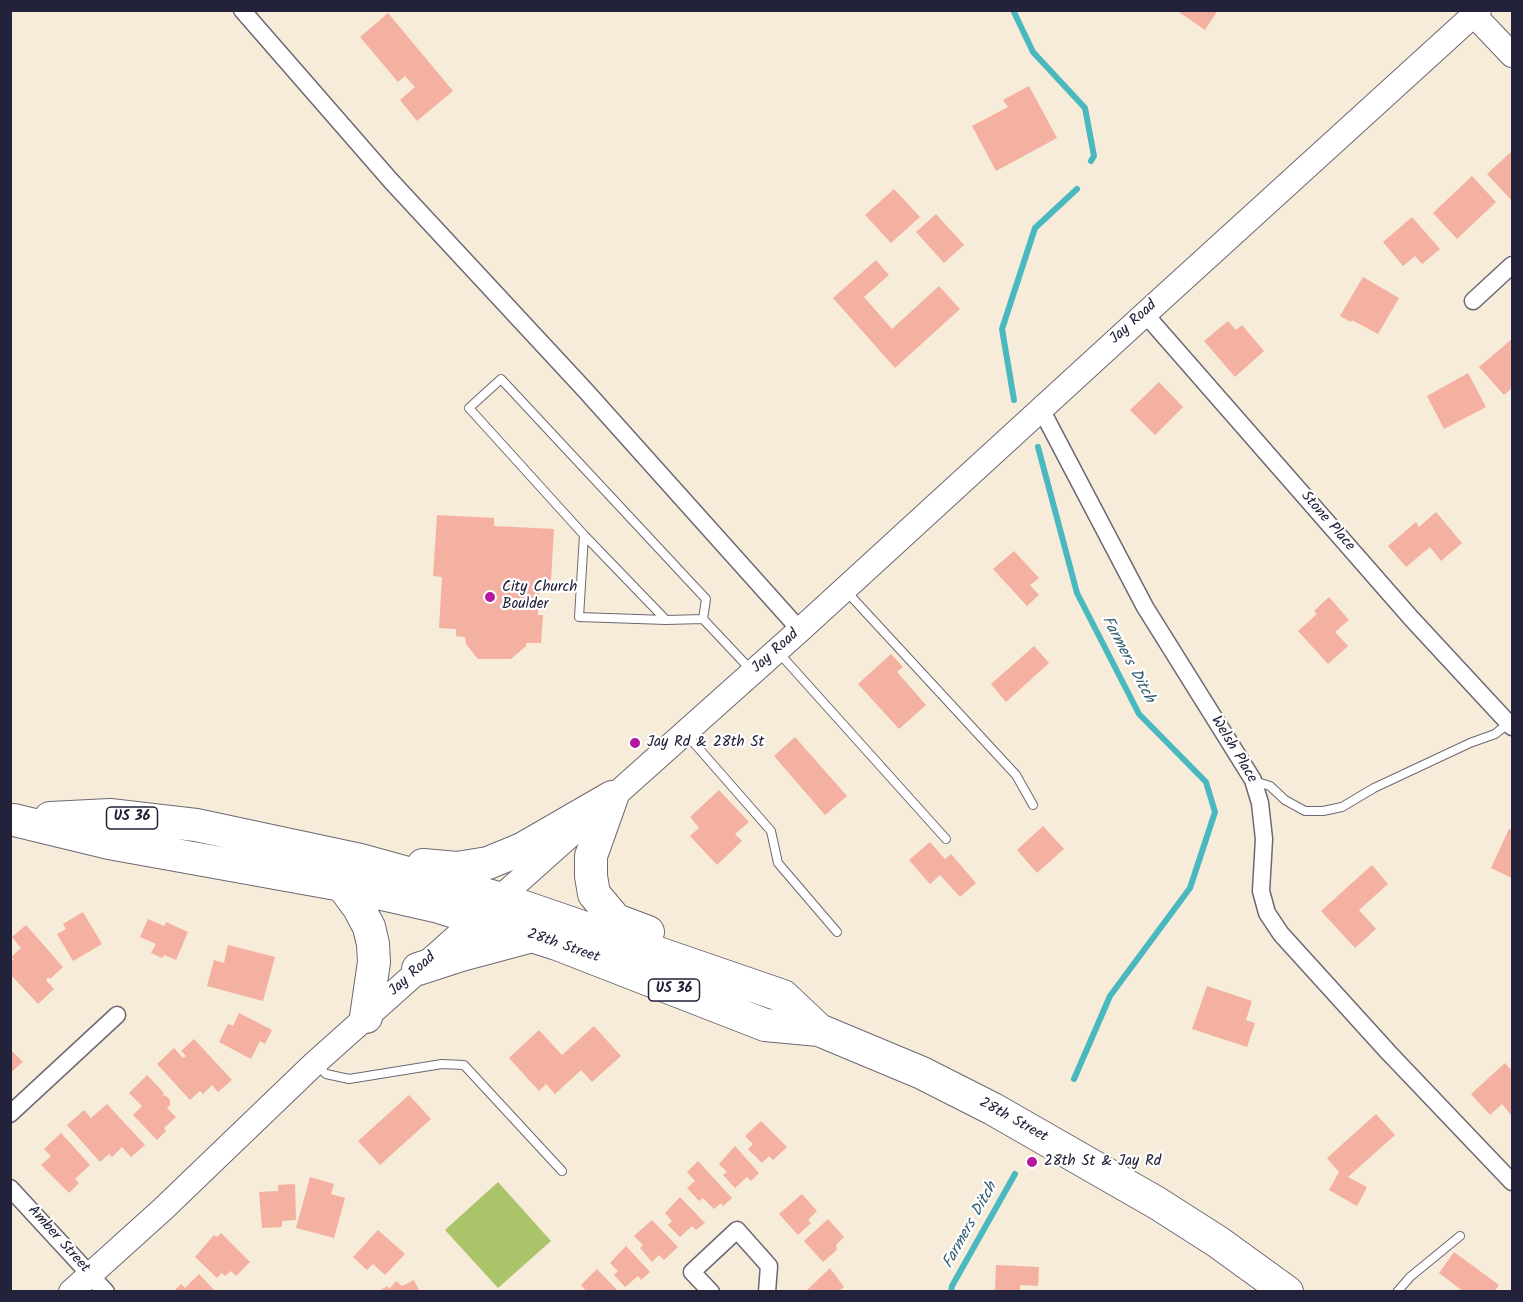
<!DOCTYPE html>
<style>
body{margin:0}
#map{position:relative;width:1523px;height:1302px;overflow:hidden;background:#f7ebd9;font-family:Kalam,sans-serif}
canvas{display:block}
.frame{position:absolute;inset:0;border:12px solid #22223b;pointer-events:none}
</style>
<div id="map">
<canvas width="1523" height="1302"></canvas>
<div class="frame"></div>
</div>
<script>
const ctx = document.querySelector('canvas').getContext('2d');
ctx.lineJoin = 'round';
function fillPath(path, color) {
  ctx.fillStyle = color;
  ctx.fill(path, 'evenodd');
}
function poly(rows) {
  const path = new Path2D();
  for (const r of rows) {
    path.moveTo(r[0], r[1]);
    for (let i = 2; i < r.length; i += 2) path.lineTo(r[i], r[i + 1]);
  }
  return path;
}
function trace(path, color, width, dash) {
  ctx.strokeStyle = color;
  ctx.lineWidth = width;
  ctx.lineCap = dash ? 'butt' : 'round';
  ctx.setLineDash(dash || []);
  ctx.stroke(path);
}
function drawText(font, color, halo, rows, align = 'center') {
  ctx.font = font + ' Kalam,sans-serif';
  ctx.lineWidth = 4.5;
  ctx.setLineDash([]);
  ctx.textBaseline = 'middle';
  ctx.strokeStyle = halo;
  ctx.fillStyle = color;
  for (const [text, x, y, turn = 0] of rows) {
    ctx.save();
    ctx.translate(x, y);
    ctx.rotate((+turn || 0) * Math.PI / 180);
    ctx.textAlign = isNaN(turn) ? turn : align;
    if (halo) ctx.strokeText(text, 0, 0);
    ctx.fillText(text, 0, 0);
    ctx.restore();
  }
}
const green = poly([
 [498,1182,551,1241,498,1288,445,1230]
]);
const stream = poly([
 [1013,10,1033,52,1085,108,1094,156,1091,161],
 [1014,400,1002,329,1035,228,1077,189],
 [1038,447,1077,593,1139,714,1206,782,1215,812,1190,888,1110,996,1074,1079],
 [951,1292,952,1286,1015,1174]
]);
const building = poly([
 [1176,10,1218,10,1205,30],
 [388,13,453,91,417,121,400,100,415,87,405,76,398,82,360,37],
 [1029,86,1057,138,996,171,972,126,1008,107,1003,100],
 [1512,151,1512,201,1487,174],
 [1472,176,1496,202,1457,239,1433,213],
 [894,189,920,217,891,243,865,215],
 [936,214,964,245,944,263,916,232],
 [1412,217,1440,249,1422,264,1415,256,1403,266,1383,242],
 [876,260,889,275,864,297,892,329,939,286,960,309,895,368,833,298],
 [1363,277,1399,298,1378,334,1352,320,1351,322,1340,316],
 [1228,321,1236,330,1242,325,1264,351,1235,377,1204,341],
 [1512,339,1512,388,1504,395,1479,367],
 [1468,373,1486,407,1444,429,1427,396],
 [1159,382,1183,407,1155,435,1130,410],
 [1436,512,1462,543,1441,561,1430,547,1406,567,1388,546,1416,522,1419,527],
 [437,515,494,518,494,526,554,529,551,580,540,579,538,615,543,615,541,643,526,643,526,646,511,659,478,659,466,644,465,637,456,636,456,629,439,628,442,577,433,576],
 [1014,551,1039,578,1030,585,1039,595,1027,606,993,569],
 [1329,597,1349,620,1335,632,1348,646,1328,664,1298,631,1317,614,1314,611],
 [1034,646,1049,663,1006,702,991,684],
 [891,654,903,667,897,672,926,705,899,729,858,684],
 [795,737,847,796,825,815,774,756],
 [719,790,749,822,735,834,742,841,717,865,690,836,699,828,690,817],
 [1043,826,1064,849,1037,873,1017,850],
 [1509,829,1512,830,1512,878,1491,868],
 [930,842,945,859,951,854,976,883,960,897,940,875,930,884,909,860],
 [1372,865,1388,884,1359,910,1376,929,1355,948,1321,911],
 [83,912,102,944,73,961,57,934,66,929,63,924],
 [148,919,164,926,166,922,188,932,176,960,164,955,162,958,151,953,156,944,140,937],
 [26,925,63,967,50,979,48,977,46,980,54,989,38,1004,10,974,10,962,14,959,11,957,21,948,12,937],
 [228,945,275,957,263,1001,207,986,214,960,224,963],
 [1207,986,1252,1001,1246,1020,1255,1023,1247,1047,1192,1029],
 [239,1013,272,1030,265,1044,260,1041,251,1059,219,1042,228,1024,233,1026],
 [594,1026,621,1056,592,1082,581,1070,555,1094,546,1084,539,1091,509,1058,539,1030,562,1055],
 [194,1039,232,1080,218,1092,212,1085,203,1094,200,1091,190,1100,157,1064,174,1048,183,1058,186,1056,181,1051],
 [10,1049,23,1062,10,1073],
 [1505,1063,1512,1071,1512,1116,1502,1104,1490,1115,1471,1094],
 [147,1075,164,1093,162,1095,166,1096,170,1100,170,1105,167,1108,176,1117,164,1128,166,1131,157,1140,133,1115,142,1106,129,1093],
 [409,1095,431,1119,380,1165,358,1141],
 [107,1104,145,1145,131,1157,122,1147,112,1157,109,1154,100,1162,67,1125,84,1110,91,1118],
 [1376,1114,1395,1135,1348,1177,1367,1187,1357,1206,1329,1190,1339,1172,1327,1158],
 [761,1121,787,1147,773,1160,769,1156,762,1163,748,1149,753,1144,745,1136],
 [61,1133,90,1165,75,1179,79,1183,69,1193,41,1165,51,1156,44,1149],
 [735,1146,759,1173,751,1181,747,1177,735,1188,723,1175,727,1172,719,1164],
 [698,1161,732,1198,723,1206,721,1203,714,1209,703,1198,699,1201,687,1188,695,1181,687,1172],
 [310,1177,334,1184,331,1194,345,1198,334,1238,296,1228],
 [295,1184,296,1220,282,1221,282,1227,262,1228,259,1192,278,1191,278,1185],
 [802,1194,817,1211,808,1220,811,1223,798,1235,779,1214],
 [680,1197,705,1223,696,1230,692,1226,680,1237,668,1225,672,1221,665,1213],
 [828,1219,844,1237,836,1245,837,1250,823,1262,804,1241],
 [652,1220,678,1247,664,1260,659,1255,652,1262,640,1248,643,1245,634,1236],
 [378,1230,405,1254,385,1275,373,1264,367,1270,353,1257],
 [221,1233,250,1262,236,1276,231,1271,225,1276,222,1273,217,1278,195,1257,214,1235,217,1237],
 [626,1246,650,1272,641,1280,638,1276,625,1287,614,1275,618,1271,610,1263],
 [1454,1252,1499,1285,1494,1292,1464,1292,1439,1273],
 [996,1265,1039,1267,1038,1286,1020,1285,1020,1292,995,1290],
 [830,1268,844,1287,838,1292,805,1292],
 [597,1269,619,1292,587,1292,581,1285],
 [199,1274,216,1292,173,1292,181,1284,185,1288],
 [414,1280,420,1292,377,1292,387,1286,389,1289,391,1287,396,1281,402,1286]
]);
const lane = poly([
 [584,535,579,617,666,620],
 [847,592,1016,775,1033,805],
 [703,619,706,599,501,379,469,408,584,535,666,620,703,619,751,670],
 [779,653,946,839],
 [687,735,771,831,778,863,837,932],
 [1254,781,1270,786,1285,800,1305,811,1323,811,1342,807,1374,788,1470,743,1495,734,1509,723],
 [315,1063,326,1074,349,1079,442,1064,464,1065,562,1171],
 [1397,1292,1410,1277,1460,1236]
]);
const street = poly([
 [242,10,391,181,585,390,800,630],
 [1473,301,1512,265],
 [1145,314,1411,618,1512,727],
 [1041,409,1145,607,1253,780,1260,803,1264,839,1261,891,1267,913,1281,934,1389,1053,1512,1182],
 [10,1114,117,1015],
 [10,1188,106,1292],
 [711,1292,692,1272,737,1230,769,1266,767,1292]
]);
const secondary = poly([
 [1474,15,1512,55],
 [71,1292,163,1209,315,1063,800,630,1145,314,1479,10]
]);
const highway = poly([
 [612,797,591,856,591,876,594,894,616,920,648,932],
 [50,818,110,815,196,825,360,860,498,898,783,996,819,1030],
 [14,820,109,843,342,885,439,907,557,944,765,1025,819,1030,922,1073,993,1109,1157,1203,1218,1242,1287,1292],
 [423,865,457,868,488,863,522,849,612,797],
 [342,885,359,908,369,927,373,944,374,962,366,1017],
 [418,969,461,955,532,936]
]);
const markers = [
 [490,597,6,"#b5179e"],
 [635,743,6,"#b5179e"],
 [1032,1162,6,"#b5179e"]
];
const shields = [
 [132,818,51],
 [674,990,51]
];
const shieldNames = [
 ["US 36",132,818],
 ["US 36",674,990]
];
const streetNames = [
 ["Jay Road",1134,323,-42],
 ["Stone Place",1327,522,49],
 ["Jay Road",776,652,-42],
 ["Welsh Place",1233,750,59],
 ["28th Street",563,947,19],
 ["Jay Road",413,975,-42],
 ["28th Street",1013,1121,29],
 ["Amber Street",58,1240,48]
];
const poiNames = [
 ["City Church",502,588],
 ["Boulder",502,605],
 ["Jay Rd & 28th St",647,743],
 ["28th St & Jay Rd",1044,1162]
];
const waterNames = [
 ["Farmers Ditch",1127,660,62],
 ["Farmers Ditch",971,1226,-61]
];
fillPath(green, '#abc469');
trace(stream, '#4ab9bf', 6);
fillPath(building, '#f4b0a1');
trace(lane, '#6d6872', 10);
trace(street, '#6d6872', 19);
trace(secondary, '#6d6872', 26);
trace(highway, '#6d6872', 34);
trace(lane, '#fff', 8);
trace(street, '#fff', 16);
trace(secondary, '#fff', 24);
trace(highway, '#fff', 32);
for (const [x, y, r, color] of markers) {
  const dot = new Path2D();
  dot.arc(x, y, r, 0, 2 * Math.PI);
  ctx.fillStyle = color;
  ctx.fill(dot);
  trace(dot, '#fff', 2);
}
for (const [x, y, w] of shields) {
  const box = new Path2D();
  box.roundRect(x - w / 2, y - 11, w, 22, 4.5);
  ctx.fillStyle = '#fff';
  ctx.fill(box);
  trace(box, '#22223b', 1.5);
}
drawText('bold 14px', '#22223b', null, shieldNames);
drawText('15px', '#22223b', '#fff', streetNames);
drawText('15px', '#22223b', '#fff', poiNames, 'left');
drawText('italic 16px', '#325e70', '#fff', waterNames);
</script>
